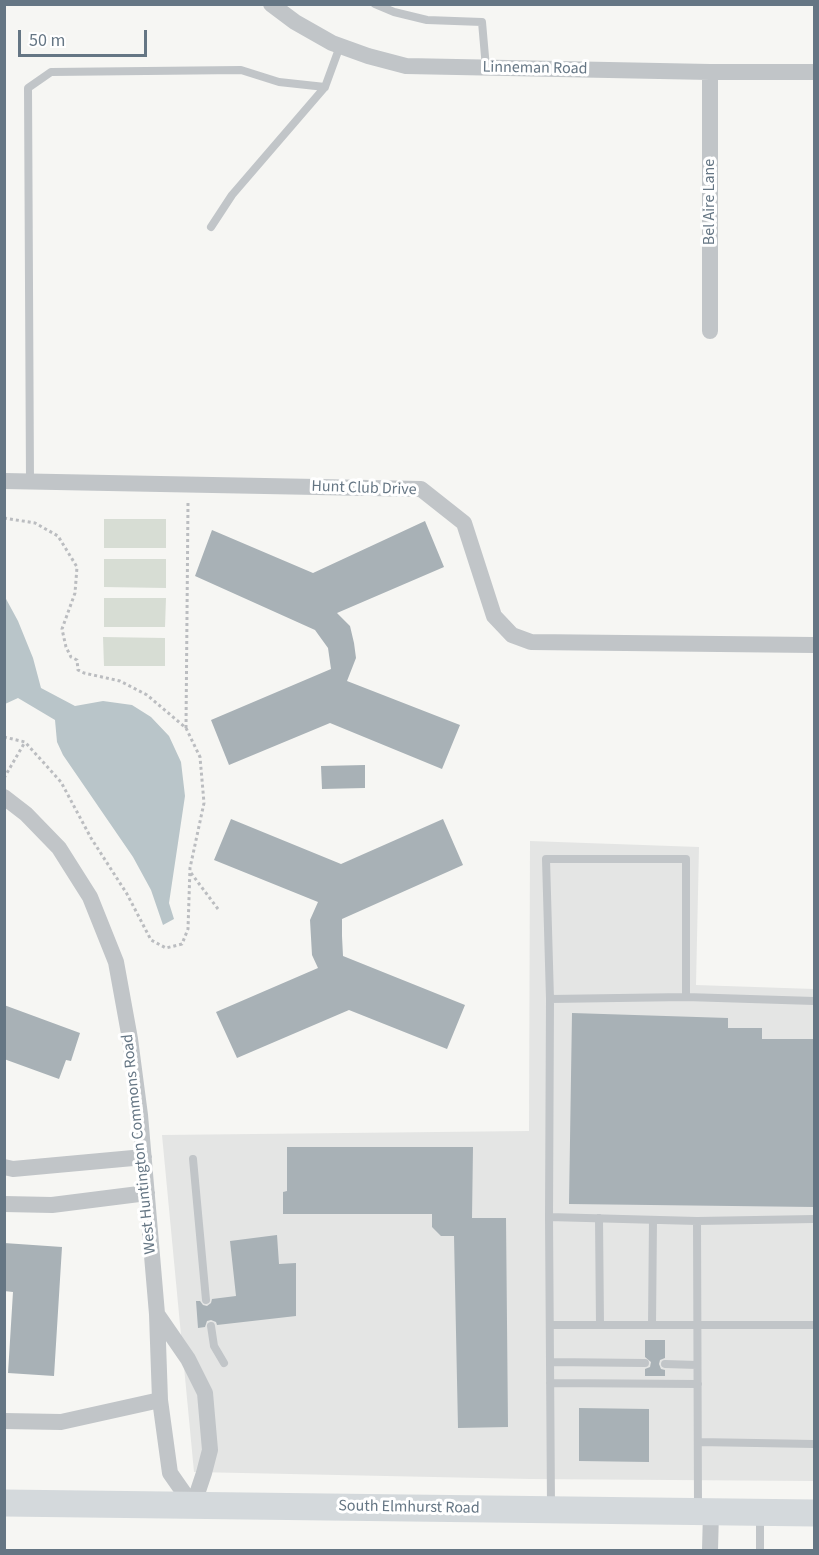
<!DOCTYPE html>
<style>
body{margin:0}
#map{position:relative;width:819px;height:1555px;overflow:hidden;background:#f6f6f3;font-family:"Source Sans 3",sans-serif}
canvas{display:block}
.frame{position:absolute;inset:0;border:6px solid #657684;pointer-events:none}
.scale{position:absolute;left:18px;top:30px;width:129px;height:27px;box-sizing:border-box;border:3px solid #657684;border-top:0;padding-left:8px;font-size:18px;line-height:21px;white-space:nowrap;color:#657684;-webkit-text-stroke:4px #fff;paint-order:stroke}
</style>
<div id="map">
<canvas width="819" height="1555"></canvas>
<div class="frame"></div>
<div class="scale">50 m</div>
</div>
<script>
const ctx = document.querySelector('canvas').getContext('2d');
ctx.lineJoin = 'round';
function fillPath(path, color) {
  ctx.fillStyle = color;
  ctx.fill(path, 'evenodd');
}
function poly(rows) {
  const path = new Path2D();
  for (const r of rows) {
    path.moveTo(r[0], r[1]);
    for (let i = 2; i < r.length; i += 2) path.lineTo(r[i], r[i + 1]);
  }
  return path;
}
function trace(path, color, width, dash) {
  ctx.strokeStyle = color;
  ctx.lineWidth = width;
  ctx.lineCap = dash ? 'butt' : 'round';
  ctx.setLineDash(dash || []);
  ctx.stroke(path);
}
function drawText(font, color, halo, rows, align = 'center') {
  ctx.font = font + ' "Source Sans 3",sans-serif';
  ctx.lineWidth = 6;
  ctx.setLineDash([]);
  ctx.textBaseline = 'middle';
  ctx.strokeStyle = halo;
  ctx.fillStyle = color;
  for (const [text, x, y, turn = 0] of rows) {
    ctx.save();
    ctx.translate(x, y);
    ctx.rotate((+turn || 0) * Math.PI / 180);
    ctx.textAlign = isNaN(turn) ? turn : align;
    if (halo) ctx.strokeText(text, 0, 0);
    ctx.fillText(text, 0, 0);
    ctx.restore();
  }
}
const built = poly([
 [530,841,699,847,696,985,814,989,814,1481,530,1479,194,1472,162,1135,529,1131]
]);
const green = poly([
 [104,519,166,519,166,548,104,548],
 [104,559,166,559,166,588,104,587],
 [104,598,166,598,165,627,104,627],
 [103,637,165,638,165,666,104,666]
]);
const water = poly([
 [5,597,18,621,33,658,41,688,75,706,103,701,132,705,151,717,169,736,181,762,185,796,169,903,174,919,163,925,151,890,133,857,63,755,57,742,55,720,18,698,5,704]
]);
const building = poly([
 [425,521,444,567,337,613,350,626,354,643,356,658,347,681,460,725,442,769,330,723,229,765,211,720,331,669,328,648,315,630,195,576,212,530,313,573],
 [365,765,365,788,322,789,321,766],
 [231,819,341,864,443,819,463,865,342,919,342,936,343,956,465,1005,447,1049,349,1010,237,1058,216,1012,318,968,312,955,310,920,318,902,214,860],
 [4,1005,80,1033,71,1061,66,1060,59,1079,4,1059],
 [572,1013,728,1018,728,1028,762,1028,762,1039,814,1039,814,1207,569,1204],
 [287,1147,473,1147,472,1218,506,1218,508,1427,458,1428,454,1236,441,1236,432,1227,432,1214,283,1214,283,1192,287,1191],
 [277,1235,279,1264,296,1263,296,1316,217,1325,216,1322,211,1320,207,1321,205,1327,198,1328,196,1301,200,1301,203,1305,207,1306,211,1303,212,1299,236,1296,230,1241],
 [4,1243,62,1247,54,1376,8,1373,13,1292,4,1291],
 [645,1340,665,1340,665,1358,660,1360,659,1364,661,1369,665,1370,665,1376,645,1376,645,1369,650,1367,651,1362,645,1357],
 [579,1408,649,1409,649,1462,579,1461]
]);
const path = poly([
 [4,518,35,523,58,536,77,567,75,593,62,629,66,647,71,657,77,660,78,670,84,673,120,681,147,695,186,728,200,757,204,803,190,868,188,929,182,944,166,948,151,940,127,894,91,838,61,782,25,742,4,737],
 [186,728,188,502],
 [4,778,25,742],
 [191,873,218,909]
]);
const lane = poly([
 [375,4,394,12,427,20,482,22,486,68],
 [211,227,232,195,325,87,340,46],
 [30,481,28,88,51,72,241,70,279,82,325,87],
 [686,997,814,1001],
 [193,1159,206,1300],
 [549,1217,550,999,686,997,686,859,546,859,550,999],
 [599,1218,600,1325],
 [697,1221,698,1508],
 [550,1325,814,1325],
 [652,1325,653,1220],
 [211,1326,214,1346,224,1363],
 [550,1362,645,1363],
 [665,1364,697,1365],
 [550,1383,698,1384],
 [698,1442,814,1444],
 [551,1506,549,1217,697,1221,814,1219],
 [760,1515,760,1550]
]);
const street = poly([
 [271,4,295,22,332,43,368,56,406,66,710,72,814,72],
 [710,331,710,72],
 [4,481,421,489,464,523,494,616,512,635,531,642,814,645],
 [4,797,26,814,59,848,90,897,116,962,130,1039,140,1115,157,1314,160,1400,170,1473,193,1506],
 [4,1167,13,1169,144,1157],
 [4,1204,52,1205,147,1193],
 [157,1314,188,1359,205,1393,210,1450,204,1473,193,1506],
 [4,1421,61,1422,160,1400],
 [710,1550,711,1512]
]);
const primary = poly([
 [4,1503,814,1513]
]);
const streetNames = [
 ["Linneman Road",535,69,1],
 ["Bel Aire Lane",710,202,-90],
 ["Hunt Club Drive",364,489,2],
 ["West Huntington Commons Road",140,1144,-96],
 ["South Elmhurst Road",409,1508,1]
];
fillPath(built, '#e4e5e4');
fillPath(green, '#d7ddd4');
fillPath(water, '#b9c5c9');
fillPath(building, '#a8b1b6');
trace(path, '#bbbdc0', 3, [3, 3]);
trace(lane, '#c1c5c8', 8);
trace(street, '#c1c5c8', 16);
trace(primary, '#d4d9dc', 27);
drawText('16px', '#657684', '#fff', streetNames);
</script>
